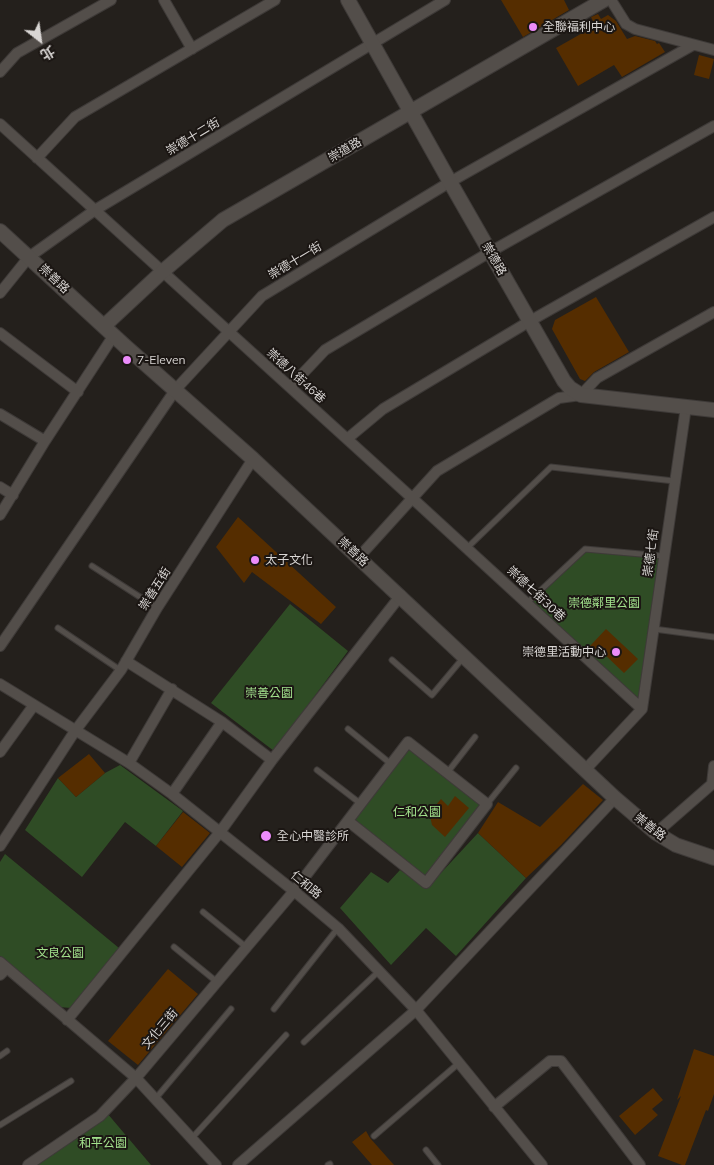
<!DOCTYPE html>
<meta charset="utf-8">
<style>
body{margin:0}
#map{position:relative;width:714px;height:1165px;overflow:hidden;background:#24201c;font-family:Mulish,"Noto Sans TC",sans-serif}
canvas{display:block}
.north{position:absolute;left:15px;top:15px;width:50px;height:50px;-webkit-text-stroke:4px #1b1613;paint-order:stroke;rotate:150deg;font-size:14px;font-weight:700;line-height:20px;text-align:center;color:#d9d6d4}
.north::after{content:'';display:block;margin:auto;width:18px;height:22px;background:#d9d6d4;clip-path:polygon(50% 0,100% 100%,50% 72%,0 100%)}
</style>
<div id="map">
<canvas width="714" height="1165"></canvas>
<div class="north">北</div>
</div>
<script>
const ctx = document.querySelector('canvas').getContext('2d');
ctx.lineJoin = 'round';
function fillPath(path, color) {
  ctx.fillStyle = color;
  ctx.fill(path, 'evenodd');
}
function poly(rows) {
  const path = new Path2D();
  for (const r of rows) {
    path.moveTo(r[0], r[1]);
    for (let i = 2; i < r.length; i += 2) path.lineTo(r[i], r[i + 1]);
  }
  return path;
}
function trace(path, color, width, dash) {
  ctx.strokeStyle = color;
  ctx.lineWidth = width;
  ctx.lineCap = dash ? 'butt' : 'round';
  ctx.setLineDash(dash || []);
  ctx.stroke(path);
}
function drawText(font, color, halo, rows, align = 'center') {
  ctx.font = font + ' Mulish,"Noto Sans TC",sans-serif';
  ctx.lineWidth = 4;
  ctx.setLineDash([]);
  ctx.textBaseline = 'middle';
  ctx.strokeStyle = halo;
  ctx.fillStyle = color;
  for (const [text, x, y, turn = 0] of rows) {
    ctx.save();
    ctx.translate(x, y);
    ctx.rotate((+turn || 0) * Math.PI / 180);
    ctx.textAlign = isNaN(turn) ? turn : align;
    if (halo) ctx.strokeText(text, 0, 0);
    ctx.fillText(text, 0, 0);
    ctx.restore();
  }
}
const green = poly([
 [585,549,663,557,641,705,527,603],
 [290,604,348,651,274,751,211,703],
 [408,748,481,804,425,876,353,820],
 [120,765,183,811,156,846,125,822,82,877,25,830,58,778,76,797,105,773],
 [478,833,526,878,456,956,426,928,391,965,340,908,371,872,388,883,400,870,427,888],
 [5,854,119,948,71,1008,59,1007,0,956,0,862],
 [107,1113,151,1165,35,1165]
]);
const building = poly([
 [501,0,564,0,569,10,523,37],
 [598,14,601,19,608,15,616,21,627,39,635,36,655,41,657,44,659,43,665,52,622,77,614,65,578,86,556,48,593,27,592,24,594,23,591,17],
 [699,55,714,59,709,79,694,75],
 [596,297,629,352,594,372,585,381,580,379,552,329,555,320],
 [238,517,336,607,321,624,252,572,244,583,216,547],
 [606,629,638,659,624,673,601,651,598,653,590,646],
 [89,754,105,773,76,797,58,778],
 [583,784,603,800,561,845,526,878,478,833,498,802,540,827],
 [455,796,469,808,445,837,432,825,430,816,431,811,441,799,448,806],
 [183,812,210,833,182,867,156,846],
 [168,969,198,994,138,1065,108,1041],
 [694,1049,714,1056,714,1094,708,1111,706,1110,685,1165,682,1165,658,1156,681,1096,677,1100],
 [653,1088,663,1100,652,1109,658,1115,635,1135,619,1116],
 [366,1131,370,1138,394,1165,372,1165,352,1142]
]);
const lane = poly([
 [467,548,551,467,674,481],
 [92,566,157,608],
 [527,603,585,549,663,556],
 [58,628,120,670],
 [654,629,714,637],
 [392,660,432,695,463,658],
 [348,729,391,764],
 [317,770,361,804],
 [447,773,475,737],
 [487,804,516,768],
 [203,912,246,947],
 [174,947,217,982],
 [274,1009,338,928],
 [304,1042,379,971],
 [0,1056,7,1051],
 [156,1098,231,1009],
 [0,1125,71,1081],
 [374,1136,459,1063],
 [192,1138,286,1035],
 [426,1150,438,1165],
 [328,1165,330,1164]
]);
const street = poly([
 [164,0,192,49],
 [611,0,626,24,635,29,714,50],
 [0,72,17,53,111,0],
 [0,124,412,498,642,709],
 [37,158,75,117,275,0],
 [0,293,29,257,95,210,445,0],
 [0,333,78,392],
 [290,387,325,350,490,252,714,126],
 [0,414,45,441],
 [347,439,383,409,530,321,714,217],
 [0,487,13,495],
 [0,515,45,441,114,335],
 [359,557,437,471,559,398,581,395,597,378,714,312],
 [0,646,176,389,262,296,450,182,693,45],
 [126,661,222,722,272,760],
 [0,684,129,763,172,794,294,891,338,928,416,1010,542,1165],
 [0,752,34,705],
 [129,763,172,689],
 [585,770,642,709,686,407],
 [172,794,222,722],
 [656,833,712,784,714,766],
 [0,846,75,731,121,670,157,608,253,459],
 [0,962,136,1078,216,1165],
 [0,975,7,968],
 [67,1020,220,832,272,760,401,595],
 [494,1107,550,1061,561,1061,640,1165],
 [28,1165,100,1116,136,1078,294,891,408,742,487,804,426,883,348,821],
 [238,1165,416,1010,615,798]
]);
const secondary = poly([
 [348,0,450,182,564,381,570,388,581,395,714,410],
 [0,231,125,346,253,459,615,798,656,833,676,845,714,858],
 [104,326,162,272,223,220,604,0]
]);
const markers = [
 [533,27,5,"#ec8cfb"],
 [127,360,5,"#ec8cfb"],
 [255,560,5,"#ec8cfb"],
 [616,652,5,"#ec8cfb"],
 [266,836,6,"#ec8cfb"]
];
const poiNames = [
 ["全聯福利中心",543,27],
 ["7-Eleven",137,360],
 ["太子文化",265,560],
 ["崇德里活動中心",606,652,"right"],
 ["全心中醫診所",277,836]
];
const streetNames = [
 ["崇德十二街",193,137,-31],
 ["崇道路",345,150,-30],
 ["崇德路",494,259,60],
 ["崇德十一街",295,261,-31],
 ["崇善路",54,279,43],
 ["崇德八街46巷",296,376,42],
 ["崇善路",353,552,43],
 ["崇德七街",651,553,-82],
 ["崇善五街",155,589,-58],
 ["崇德七街30巷",536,594,43],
 ["崇善路",650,827,38],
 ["仁和路",306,885,40],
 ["文化三街",160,1029,-50]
];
const parkNames = [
 ["崇德鄰里公園",604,603],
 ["崇善公園",269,693],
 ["仁和公園",417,812],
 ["文良公園",60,953],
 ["和平公園",103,1143]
];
fillPath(green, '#2f4c25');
fillPath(building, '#552d00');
trace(lane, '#3e3a38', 7);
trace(street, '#3e3a38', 12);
trace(secondary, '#3e3a38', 16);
trace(lane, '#534e4a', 5);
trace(street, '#534e4a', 10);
trace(secondary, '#534e4a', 14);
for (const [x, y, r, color] of markers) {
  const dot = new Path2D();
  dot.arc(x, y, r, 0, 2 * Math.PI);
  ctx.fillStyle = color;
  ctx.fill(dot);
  trace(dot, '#1b1613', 2);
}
drawText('12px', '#d9d6d4', '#1b1613', poiNames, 'left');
drawText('12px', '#d9d6d4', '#1b1613', streetNames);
drawText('12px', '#a3e28d', '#1b1613', parkNames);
</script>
